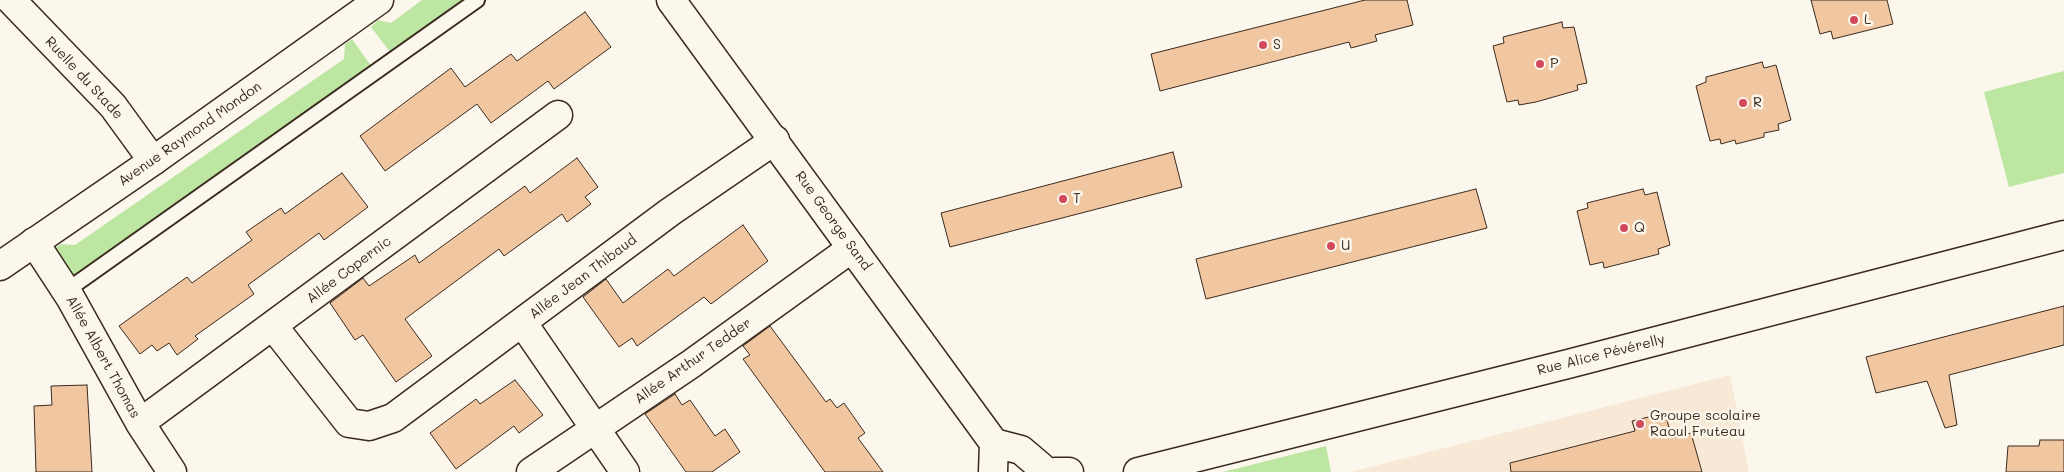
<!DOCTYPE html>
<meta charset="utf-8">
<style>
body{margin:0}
canvas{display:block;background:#fbf7ec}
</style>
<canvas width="2064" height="472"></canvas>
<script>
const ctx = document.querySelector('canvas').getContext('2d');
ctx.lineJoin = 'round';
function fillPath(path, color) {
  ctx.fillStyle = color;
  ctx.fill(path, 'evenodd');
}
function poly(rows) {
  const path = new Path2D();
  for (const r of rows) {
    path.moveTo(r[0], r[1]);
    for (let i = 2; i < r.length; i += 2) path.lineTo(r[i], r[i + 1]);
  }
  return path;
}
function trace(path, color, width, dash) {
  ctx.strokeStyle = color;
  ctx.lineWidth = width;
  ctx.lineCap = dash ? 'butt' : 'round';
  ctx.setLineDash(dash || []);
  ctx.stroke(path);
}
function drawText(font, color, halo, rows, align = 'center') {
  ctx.font = font + ' Mali,sans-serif';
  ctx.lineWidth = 5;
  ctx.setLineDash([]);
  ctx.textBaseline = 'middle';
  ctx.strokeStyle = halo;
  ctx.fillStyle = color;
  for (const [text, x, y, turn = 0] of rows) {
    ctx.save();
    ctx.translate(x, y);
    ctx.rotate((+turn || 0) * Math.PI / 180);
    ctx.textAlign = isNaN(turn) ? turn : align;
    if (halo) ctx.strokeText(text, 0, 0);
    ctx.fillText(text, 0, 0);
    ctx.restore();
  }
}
const built = poly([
 [1730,375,1749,472,1351,472]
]);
const green = poly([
 [422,0,464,0,390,52,371,27,378,20,391,23],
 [352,39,372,67,73,280,52,250,61,244,75,245,344,59,345,44],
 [2064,71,2064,173,2009,187,1984,92],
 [1326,446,1331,472,1223,472]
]);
const building = poly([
 [1365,0,1407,0,1413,25,1375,35,1377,41,1351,48,1349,42,1160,91,1151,54,1365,0],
 [1811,0,1887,0,1893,24,1833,39,1831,31,1820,34,1811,0],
 [585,12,611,47,554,89,548,81,491,123,477,104,385,171,360,136,451,68,465,87,511,54,517,61,585,12],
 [1562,22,1563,28,1574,27,1587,83,1577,85,1578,90,1536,102,1519,105,1518,100,1507,102,1493,46,1504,43,1503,37,1562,22],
 [1762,62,1764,68,1776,65,1791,120,1778,124,1779,130,1764,133,1764,137,1736,144,1735,140,1721,144,1720,139,1710,141,1696,86,1706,82,1706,77,1762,62],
 [1173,152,1182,187,950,247,941,213,1173,152],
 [577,158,598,187,585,197,591,204,567,222,562,214,504,256,499,249,405,319,432,356,396,382,363,335,355,340,330,303,363,278,369,286,415,255,419,263,525,186,530,193,577,158],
 [342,173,368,207,324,240,319,233,248,285,254,294,195,336,198,339,177,355,169,343,157,351,152,345,140,354,119,326,187,277,192,283,252,240,246,232,281,208,285,214,342,173],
 [1476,189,1487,228,1206,299,1196,259,1476,189],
 [1643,189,1645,195,1657,192,1670,245,1658,249,1659,254,1624,263,1604,268,1603,262,1590,265,1577,211,1588,208,1587,203,1643,189],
 [743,225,768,261,711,304,704,297,637,346,632,338,619,347,583,297,606,279,623,303,668,269,674,276,743,225],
 [2064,306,2064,345,1949,375,1957,425,1945,428,1927,381,1876,393,1866,357,2064,306],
 [770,326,826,402,830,399,837,408,844,403,865,433,858,438,883,472,825,472,743,359,750,355,743,346,770,326],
 [515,380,543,415,519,433,514,426,456,469,430,433,476,399,480,404,515,380],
 [87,385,92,472,36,472,34,406,52,405,51,386,87,385],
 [675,394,682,405,690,400,715,436,725,429,740,452,712,472,686,472,645,414,675,394],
 [1665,413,1672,438,1691,433,1702,472,1511,472,1510,463,1635,431,1632,421,1665,413],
 [2040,440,2064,440,2064,472,2006,472,2008,446,2039,446,2040,440]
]);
const service = poly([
 [66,291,477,0]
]);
const minor = poly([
 [11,0,113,106,153,161],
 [34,242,70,297,140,423,172,472],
 [522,322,625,472],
 [273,326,349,423,369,426,393,418,670,212,775,140],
 [140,423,558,115],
 [531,472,691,364,852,248]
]);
const tertiary = poly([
 [671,0,994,443],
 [0,266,153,161,379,0],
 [994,443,1021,450,1041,467],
 [993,472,994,443],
 [1055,472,1069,472],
 [1138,472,1568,364,2064,235]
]);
const markers = [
 [1854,20,5,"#d1495b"],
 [1263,45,5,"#d1495b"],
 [1540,64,5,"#d1495b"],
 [1743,103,5,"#d1495b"],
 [1063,199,5,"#d1495b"],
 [1624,228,5,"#d1495b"],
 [1331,246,5,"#d1495b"],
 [1640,424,5,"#d1495b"]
];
const poiNames = [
 ["L",1864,20],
 ["S",1273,45],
 ["P",1550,64],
 ["R",1753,103],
 ["T",1073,199],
 ["Q",1634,228],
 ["U",1341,246],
 ["Groupe scolaire",1650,416],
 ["Raoul Fruteau",1650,432]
];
const streetNames = [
 ["Ruelle du Stade",84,78,47],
 ["Avenue Raymond Mondon",190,134,-35],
 ["Rue George Sand",833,221,54],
 ["Allée Copernic",349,270,-37],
 ["Allée Jean Thibaud",583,277,-37],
 ["Rue Alice Pévérelly",1601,355,-14],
 ["Allée Albert Thomas",103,357,61],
 ["Allée Arthur Tedder",693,361,-35]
];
fillPath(built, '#f8e9d6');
fillPath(green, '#bce6a2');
fillPath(building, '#f1c7a1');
trace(building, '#3b2a1e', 1);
trace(service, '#3b2a1e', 18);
trace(minor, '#3b2a1e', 31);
trace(tertiary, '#3b2a1e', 31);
trace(service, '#fbf7ec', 14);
trace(minor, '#fbf7ec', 28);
trace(tertiary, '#fbf7ec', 28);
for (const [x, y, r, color] of markers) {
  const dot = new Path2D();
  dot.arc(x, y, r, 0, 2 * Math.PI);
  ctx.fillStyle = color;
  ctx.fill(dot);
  trace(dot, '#fbf7ec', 2);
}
drawText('14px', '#3b2a1e', '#fbf7ec', poiNames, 'left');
drawText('14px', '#3b2a1e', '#fbf7ec', streetNames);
</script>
